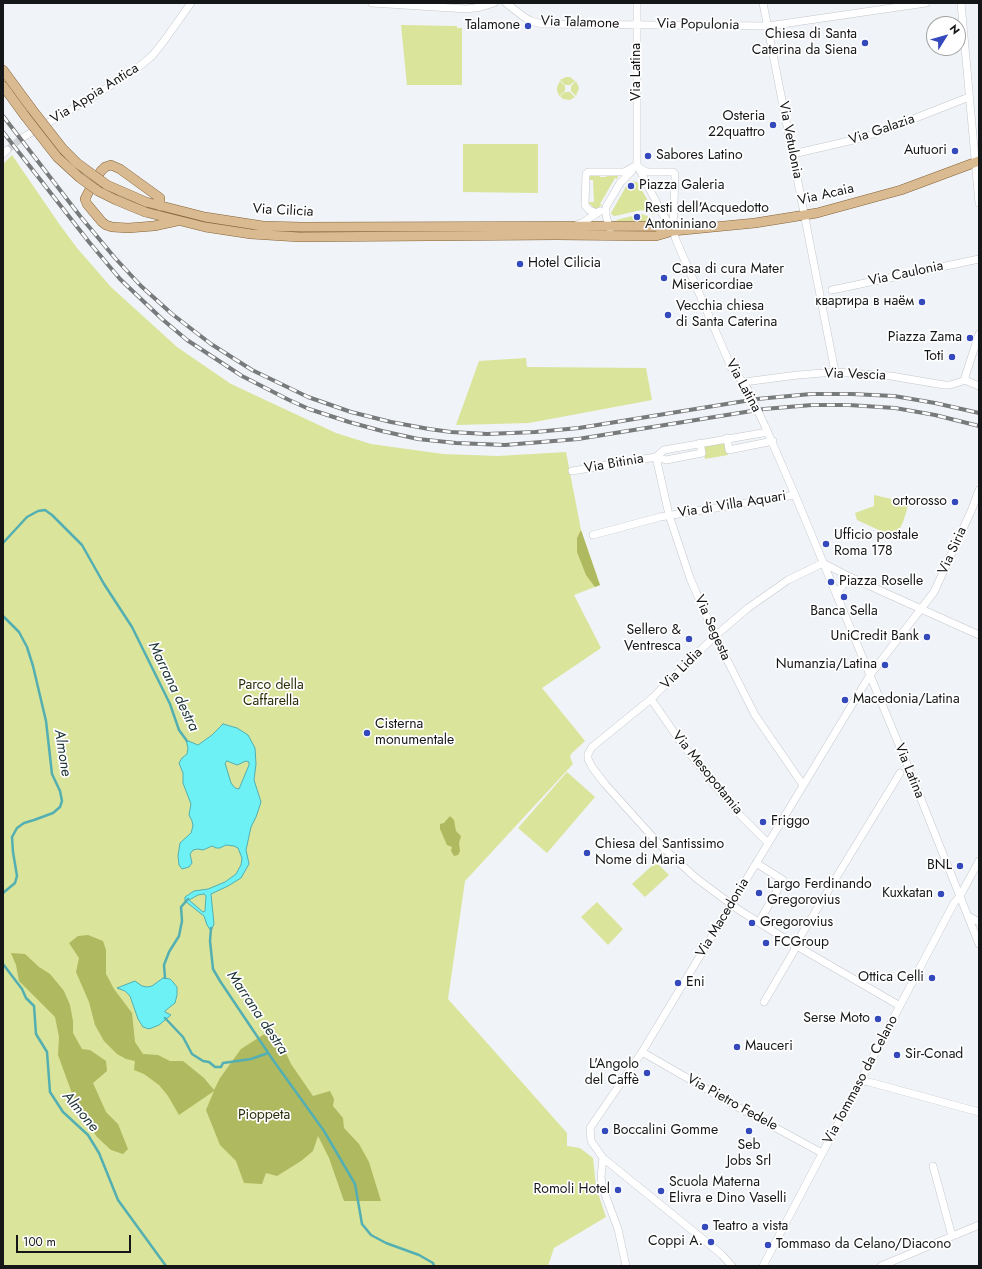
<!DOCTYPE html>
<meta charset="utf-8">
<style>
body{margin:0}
#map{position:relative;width:982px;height:1269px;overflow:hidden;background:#f0f3f8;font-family:Jost,sans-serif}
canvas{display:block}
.frame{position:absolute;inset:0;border:4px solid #151617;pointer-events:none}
.north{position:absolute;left:926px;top:16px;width:40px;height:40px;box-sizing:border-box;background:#fff;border:1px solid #a1a2a2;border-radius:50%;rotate:53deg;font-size:11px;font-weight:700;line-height:16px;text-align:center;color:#151617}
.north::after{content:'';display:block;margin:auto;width:14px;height:18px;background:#3449bb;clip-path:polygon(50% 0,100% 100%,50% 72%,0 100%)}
.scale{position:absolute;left:16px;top:1235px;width:115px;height:18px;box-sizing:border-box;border:2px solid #151617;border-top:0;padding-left:5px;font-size:12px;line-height:14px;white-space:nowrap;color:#151617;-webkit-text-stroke:3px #fff;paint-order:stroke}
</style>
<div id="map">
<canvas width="982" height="1269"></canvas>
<div class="frame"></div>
<div class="north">N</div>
<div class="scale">100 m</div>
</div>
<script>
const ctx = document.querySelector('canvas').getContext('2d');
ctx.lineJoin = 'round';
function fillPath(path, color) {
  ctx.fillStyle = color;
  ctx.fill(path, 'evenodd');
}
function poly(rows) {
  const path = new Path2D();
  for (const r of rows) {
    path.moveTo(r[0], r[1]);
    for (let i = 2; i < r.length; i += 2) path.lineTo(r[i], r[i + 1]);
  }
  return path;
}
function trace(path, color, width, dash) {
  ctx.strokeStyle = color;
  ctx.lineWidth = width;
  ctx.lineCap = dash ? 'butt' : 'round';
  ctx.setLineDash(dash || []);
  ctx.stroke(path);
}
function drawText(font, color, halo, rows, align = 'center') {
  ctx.font = font + ' Jost,sans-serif';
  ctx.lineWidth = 3.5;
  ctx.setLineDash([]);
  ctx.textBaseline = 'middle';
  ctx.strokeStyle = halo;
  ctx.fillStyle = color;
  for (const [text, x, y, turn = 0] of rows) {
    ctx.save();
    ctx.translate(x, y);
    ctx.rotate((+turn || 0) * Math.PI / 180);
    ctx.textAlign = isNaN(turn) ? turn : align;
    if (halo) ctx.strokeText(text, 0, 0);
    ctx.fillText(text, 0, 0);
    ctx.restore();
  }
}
const green = poly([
 [401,25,457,26,457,28,462,28,462,85,407,85],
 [566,77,570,77,575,81,570,85,565,85,560,80],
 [560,81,565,86,565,91,559,96,557,90,557,87],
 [576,81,579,88,576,96,571,91,571,86],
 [565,92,570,92,575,97,570,100,563,99,560,96],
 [463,144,538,144,538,193,463,192],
 [12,155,60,225,77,248,111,287,177,347,231,384,336,433,371,444,443,454,498,456,566,452,581,530,600,585,574,595,601,648,542,688,585,741,571,754,570,757,573,764,465,881,448,999,567,1133,567,1146,580,1148,593,1158,596,1187,606,1217,554,1248,548,1266,3,1266,3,164],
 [592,175,600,175,600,177,606,177,607,175,618,175,618,176,617,179,615,178,600,204,602,205,596,210,588,202,594,202,593,180,588,180,589,176],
 [631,181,637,182,655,213,653,215,651,212,641,210,615,216,612,215,611,213,628,183],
 [641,214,651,217,652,222,620,222,616,220],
 [526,358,527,367,646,368,652,400,529,423,456,425,479,361],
 [725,442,728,455,705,459,703,445],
 [874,495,909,503,903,522,896,536,894,537,857,520,855,513,874,506],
 [567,772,595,797,547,853,518,828],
 [656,862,669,875,645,897,632,884],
 [597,902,623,929,608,945,581,917]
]);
const forest = poly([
 [581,530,600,585,595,587,586,575,577,552,577,538],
 [450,816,454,820,456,831,461,836,459,843,460,851,458,855,454,856,451,851,452,847,447,845,440,829,440,824,444,823],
 [88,935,103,941,106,950,106,974,114,989,132,1013,135,1042,143,1054,158,1055,170,1061,183,1061,204,1078,214,1090,220,1078,241,1049,266,1033,279,1038,291,1064,313,1096,330,1091,334,1099,333,1106,343,1118,344,1128,359,1144,369,1162,381,1201,344,1201,329,1158,318,1136,313,1151,301,1161,277,1176,266,1173,262,1184,244,1183,236,1161,220,1145,206,1110,214,1091,179,1115,168,1096,159,1085,144,1074,134,1070,135,1061,126,1059,117,1054,104,1041,95,1025,89,1002,76,972,79,958,69,943,78,936],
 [11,953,25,954,39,967,50,974,64,991,70,1005,73,1021,73,1033,82,1049,90,1050,106,1061,107,1071,93,1083,106,1112,118,1124,128,1149,123,1154,111,1150,97,1137,77,1107,58,1055,59,1037,55,1017,19,981,16,965]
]);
const water = poly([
 [223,724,237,728,248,735,255,748,256,764,254,780,261,802,256,817,251,827,246,850,249,864,241,878,228,886,211,894,214,924,211,931,207,925,204,916,185,901,185,897,194,891,208,889,225,882,236,874,241,865,242,858,238,848,234,846,226,845,220,848,216,848,212,846,203,850,198,849,193,850,190,854,192,863,189,867,182,869,179,865,178,856,180,843,191,833,193,826,192,821,189,815,191,804,183,783,183,773,179,763,182,758,187,754,188,748,186,740,198,745,212,735,223,724],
 [227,761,237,765,246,761,249,762,249,765,239,789,235,788,231,783,225,763,227,761],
 [204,894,206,896,205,911,203,912,189,900,198,895,204,894],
 [163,978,170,979,173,982,177,987,177,995,175,1003,165,1011,165,1012,171,1015,159,1025,149,1029,143,1027,138,1019,130,996,125,991,117,988,135,981,142,986,147,987,152,986,163,978]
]);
const stream = poly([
 [3,543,27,517,38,511,45,510,52,515,82,545,104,584,132,627,170,704,179,730,187,741],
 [3,616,19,632,27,647,33,666,46,721,52,774,60,791,62,801,60,807,53,813,34,820,24,823,17,828,12,837,13,852,17,876,15,883,3,893],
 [211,928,210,941,213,969,220,981,273,1060,324,1131,355,1184,362,1224,371,1235,386,1243,419,1255,433,1263,434,1266],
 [3,964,22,989,26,998,34,1006,36,1034,47,1052,50,1092,63,1112,88,1135,99,1153,118,1200,166,1266],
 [165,978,164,965,169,952,179,936,182,921,181,907,188,899],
 [165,1018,183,1037,192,1054,203,1061,209,1062,215,1067,221,1067,223,1063,251,1059,268,1053]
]);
const minorTunnel = poly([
 [7,150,22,138]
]);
const minor = poly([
 [372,3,467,9,481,7,494,3],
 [506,3,524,17,531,21,542,24,768,26,926,3],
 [637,3,637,165,662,213,673,230],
 [763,3,835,372],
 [961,3,979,203],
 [22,138,96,95,140,66,152,56,164,41,191,3],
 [3,154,7,150],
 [793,154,862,138,903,123,969,97],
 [637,165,641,169,647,172,673,172,675,174,673,231,676,240,732,369,746,386],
 [597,213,589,210,585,205,586,174,588,172,624,172,637,165],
 [576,225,584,222,600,211],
 [610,229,606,216,606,207,620,183,632,171],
 [832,290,979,259],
 [979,334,965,377,967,381,979,386],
 [744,382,798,375,835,372,891,376,944,385,950,385,966,380],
 [765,426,795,495,907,764,979,944],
 [727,438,729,450,773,441],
 [656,457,669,515,690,578,715,636,755,715,803,785],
 [656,457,666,460,702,453,700,443],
 [572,471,656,457,664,450,768,432],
 [593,535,660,517,795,495],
 [823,563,788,580,748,608,715,636,651,699,592,747,588,754,588,759,592,767,605,784,659,844,696,878,739,910,795,945,900,1006],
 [823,563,850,577,979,635],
 [838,598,839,590,850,577],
 [651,699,680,741,712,782,740,815,768,843],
 [756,863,783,880,759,922],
 [968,916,979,922],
 [764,1002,794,951,795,945,900,773],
 [642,1052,743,1110,822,1153],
 [860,1081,869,1082,979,1112],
 [603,1158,601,1177,603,1189,618,1229,626,1266],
 [933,1166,952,1236],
 [732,1266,722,1255,698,1235,603,1158,591,1141,590,1128,642,1052,674,999,870,675,934,592,972,509,979,490],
 [763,1266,954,903,960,896,979,861],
 [881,1266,979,1225]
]);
const major = poly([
 [3,70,31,108],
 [3,86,25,116],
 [146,202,205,217,263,226,301,227,655,226,672,230],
 [160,206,160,198,120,169,111,165,105,167,101,171,93,183,85,199,87,204,102,222,106,225,112,227,128,228,154,226,177,221],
 [145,212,205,227,251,234,299,237,556,235,656,236,673,231,755,223,817,213,901,190,979,161]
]);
const rail = poly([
 [3,116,80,216,115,258,141,286,172,314,211,344,252,370,308,397,351,412,391,422,429,429,451,432,487,434,535,432,579,428,757,399,811,394,852,394,894,396,935,403,979,413],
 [3,132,89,242,120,279,162,319,187,340,242,376,289,400,309,409,349,422,382,431,418,439,456,443,505,445,578,439,764,409,812,405,849,405,895,408,935,415,979,426]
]);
const minorBridge = poly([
 [746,386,765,426]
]);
const majorBridge = poly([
 [31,108,63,149,77,163,107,185,146,202],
 [25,116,57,157,80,178,98,191,116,200,145,212]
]);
const markers = [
 [528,26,4,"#3449bb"],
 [865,43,4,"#3449bb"],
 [773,125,4,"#3449bb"],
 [955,151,4,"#3449bb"],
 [648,156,4,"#3449bb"],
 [631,186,4,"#3449bb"],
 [637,217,4,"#3449bb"],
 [520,264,4,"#3449bb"],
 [664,278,4,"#3449bb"],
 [922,302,4,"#3449bb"],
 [668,315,4,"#3449bb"],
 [970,338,4,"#3449bb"],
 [952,357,4,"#3449bb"],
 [955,502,4,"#3449bb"],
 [826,544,4,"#3449bb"],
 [831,582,4,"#3449bb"],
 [844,597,4,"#3449bb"],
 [927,637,4,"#3449bb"],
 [689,639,4,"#3449bb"],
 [885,665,4,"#3449bb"],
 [845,700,4,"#3449bb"],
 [367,733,4,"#3449bb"],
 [763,822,4,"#3449bb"],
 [587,853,4,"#3449bb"],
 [960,866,4,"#3449bb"],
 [759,893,4,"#3449bb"],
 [941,894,4,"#3449bb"],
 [752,923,4,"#3449bb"],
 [766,943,4,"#3449bb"],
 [932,978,4,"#3449bb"],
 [678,983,4,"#3449bb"],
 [878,1019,4,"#3449bb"],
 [737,1047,4,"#3449bb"],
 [897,1055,4,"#3449bb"],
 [647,1073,4,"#3449bb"],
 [605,1131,4,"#3449bb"],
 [749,1131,4,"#3449bb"],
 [618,1190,4,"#3449bb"],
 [661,1191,4,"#3449bb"],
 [705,1227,4,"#3449bb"],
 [711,1242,4,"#3449bb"],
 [768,1245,4,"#3449bb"]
];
const streetNames = [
 ["Via Talamone",580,23,2],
 ["Via Populonia",698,25,1],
 ["Via Latina",637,72,-90],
 ["Via Appia Antica",95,94,-32],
 ["Via Galazia",882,130,-19],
 ["Via Vetulonia",790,140,79],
 ["Via Acaia",826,195,-13],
 ["Via Cilicia",283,211,3],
 ["Via Caulonia",906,274,-12],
 ["Via Vescia",855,375,2],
 ["Via Latina",743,386,61],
 ["Via Bitinia",614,464,-10],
 ["Via di Villa Aquari",732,505,-9],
 ["Via Siria",953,551,-66],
 ["Via Segesta",712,628,66],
 ["Via Lidia",682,669,-45],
 ["Via Latina",909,771,68],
 ["Via Mesopotamia",707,773,51],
 ["Via Macedonia",723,918,-59],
 ["Via Tommaso da Celano",861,1080,-62],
 ["Via Pietro Fedele",732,1103,29]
];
const poiNames = [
 ["Talamone",520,26,"right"],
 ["Chiesa di Santa",857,35,"right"],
 ["Caterina da Siena",857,51,"right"],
 ["Osteria",765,117,"right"],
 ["22quattro",765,133,"right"],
 ["Autuori",947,151,"right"],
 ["Sabores Latino",656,156],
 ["Piazza Galeria",639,186],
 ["Resti dell'Acquedotto",645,209],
 ["Antoniniano",645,225],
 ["Hotel Cilicia",528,264],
 ["Casa di cura Mater",672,270],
 ["Misericordiae",672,286],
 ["квартира в наём",914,302,"right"],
 ["Vecchia chiesa",676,307],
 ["di Santa Caterina",676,323],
 ["Piazza Zama",962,338,"right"],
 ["Toti",944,357,"right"],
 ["ortorosso",947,502,"right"],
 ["Ufficio postale",834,536],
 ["Roma 178",834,552],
 ["Piazza Roselle",839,582],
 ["Banca Sella",844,612,"center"],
 ["Sellero &",681,631,"right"],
 ["Ventresca",681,647,"right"],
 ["UniCredit Bank",919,637,"right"],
 ["Numanzia/Latina",877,665,"right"],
 ["Macedonia/Latina",853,700],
 ["Cisterna",375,725],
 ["monumentale",375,741],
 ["Friggo",771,822],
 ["Chiesa del Santissimo",595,845],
 ["Nome di Maria",595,861],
 ["BNL",952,866,"right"],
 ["Largo Ferdinando",767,885],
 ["Gregorovius",767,901],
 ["Kuxkatan",933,894,"right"],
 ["Gregorovius",760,923],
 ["FCGroup",774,943],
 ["Ottica Celli",924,978,"right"],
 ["Eni",686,983],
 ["Serse Moto",870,1019,"right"],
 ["Mauceri",745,1047],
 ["Sir-Conad",905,1055],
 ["L'Angolo",639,1065,"right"],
 ["del Caffè",639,1081,"right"],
 ["Boccalini Gomme",613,1131],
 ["Seb",749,1146,"center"],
 ["Jobs Srl",749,1162,"center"],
 ["Scuola Materna",669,1183],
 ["Elivra e Dino Vaselli",669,1199],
 ["Romoli Hotel",610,1190,"right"],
 ["Teatro a vista",713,1227],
 ["Coppi A.",703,1242,"right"],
 ["Tommaso da Celano/Diacono",776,1245]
];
const parkNames = [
 ["Parco della",271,686],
 ["Caffarella",271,702],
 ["Pioppeta",264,1116]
];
const waterNames = [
 ["Marrana destra",173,687,64],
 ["Almone",62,753,81],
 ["Marrana destra",257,1013,56],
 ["Almone",80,1112,50]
];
fillPath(green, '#dae49a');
fillPath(forest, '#afb95f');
fillPath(water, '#6ef1f4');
trace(water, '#53afb2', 1);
trace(stream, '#53afb2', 2.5);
trace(minorTunnel, '#cfd2d6', 7, [7, 3.5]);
trace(minor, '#c4c7cc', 8);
trace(major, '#846337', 10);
trace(minor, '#fff', 7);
trace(major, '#d9ba91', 9);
trace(rail, '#787a7c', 4);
trace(rail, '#fff', 2.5, [8]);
trace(minorBridge, '#c4c7cc', 8, []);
trace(majorBridge, '#846337', 10, []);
trace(minorBridge, '#fff', 7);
trace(majorBridge, '#d9ba91', 9);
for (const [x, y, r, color] of markers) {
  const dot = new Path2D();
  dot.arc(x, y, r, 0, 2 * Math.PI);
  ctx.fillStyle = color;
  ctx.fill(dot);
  trace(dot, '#fff', 1.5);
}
drawText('14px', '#151617', '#fff', streetNames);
drawText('14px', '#151617', '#fff', poiNames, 'left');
drawText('14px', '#2a2d06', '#fff', parkNames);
drawText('italic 15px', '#1d3435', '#fff', waterNames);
</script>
